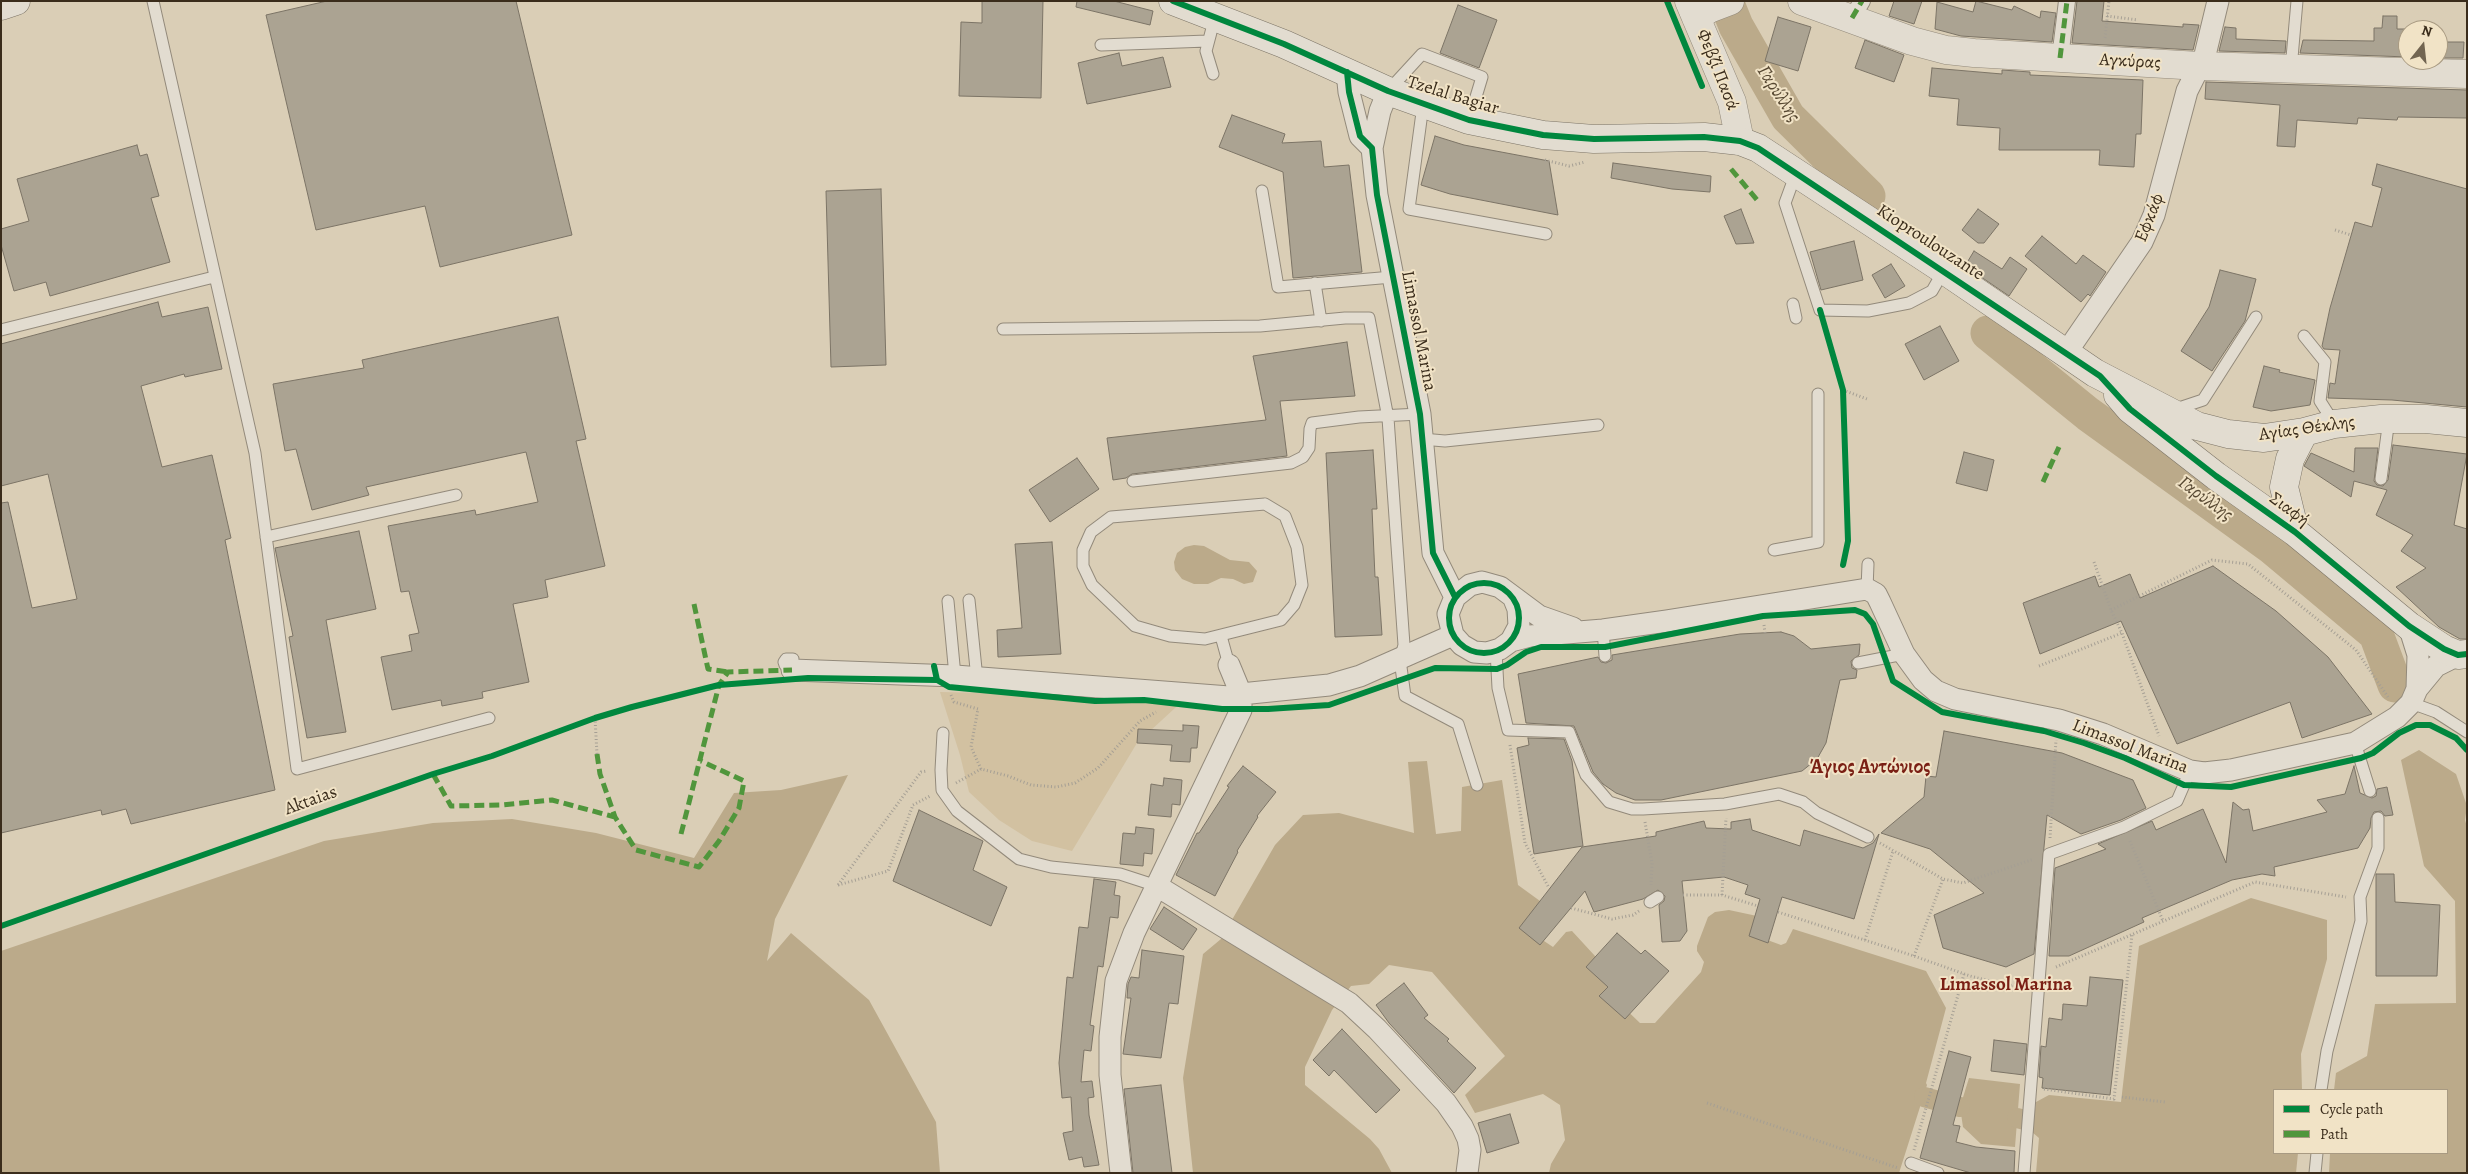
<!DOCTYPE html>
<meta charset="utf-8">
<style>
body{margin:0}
#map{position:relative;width:2468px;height:1174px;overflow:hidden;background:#daceb6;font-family:Alegreya,serif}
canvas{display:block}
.frame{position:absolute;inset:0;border:2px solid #3a2c1b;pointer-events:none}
.legend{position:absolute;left:2273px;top:1089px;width:175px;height:65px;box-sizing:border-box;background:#f1e3c6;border:1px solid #a89a82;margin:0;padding:6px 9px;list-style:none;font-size:15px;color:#3a2c1b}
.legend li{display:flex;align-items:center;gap:10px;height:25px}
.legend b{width:25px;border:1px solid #a89a82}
.north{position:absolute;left:2398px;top:20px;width:50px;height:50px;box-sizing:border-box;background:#f1e3c6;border:1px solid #a89a82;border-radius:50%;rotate:16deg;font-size:14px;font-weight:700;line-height:20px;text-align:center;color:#3a2c1b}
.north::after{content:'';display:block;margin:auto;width:18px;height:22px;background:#726551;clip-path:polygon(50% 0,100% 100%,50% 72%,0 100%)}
</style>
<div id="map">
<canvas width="2468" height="1174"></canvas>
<div class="frame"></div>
<ul class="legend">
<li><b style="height:6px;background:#00873e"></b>Cycle path</li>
<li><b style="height:6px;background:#50963c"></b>Path</li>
</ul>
<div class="north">N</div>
</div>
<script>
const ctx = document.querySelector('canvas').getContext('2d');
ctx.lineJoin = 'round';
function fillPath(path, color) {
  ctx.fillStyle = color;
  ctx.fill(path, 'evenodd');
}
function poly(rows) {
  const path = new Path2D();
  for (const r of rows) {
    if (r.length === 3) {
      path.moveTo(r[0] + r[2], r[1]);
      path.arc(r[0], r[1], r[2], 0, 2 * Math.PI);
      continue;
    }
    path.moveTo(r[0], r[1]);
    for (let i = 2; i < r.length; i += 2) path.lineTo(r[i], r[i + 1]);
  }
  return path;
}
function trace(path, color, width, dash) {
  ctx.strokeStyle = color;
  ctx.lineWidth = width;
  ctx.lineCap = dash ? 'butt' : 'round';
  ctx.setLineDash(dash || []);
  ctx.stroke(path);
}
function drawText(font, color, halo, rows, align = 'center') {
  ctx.font = font + ' Alegreya,serif';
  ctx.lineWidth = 4;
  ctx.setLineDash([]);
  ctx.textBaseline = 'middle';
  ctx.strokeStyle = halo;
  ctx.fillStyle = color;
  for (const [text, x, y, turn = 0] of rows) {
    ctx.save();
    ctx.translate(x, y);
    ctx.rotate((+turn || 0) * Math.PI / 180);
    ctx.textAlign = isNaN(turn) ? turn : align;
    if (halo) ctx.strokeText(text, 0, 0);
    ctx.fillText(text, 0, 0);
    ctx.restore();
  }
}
const green = poly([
 [940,692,1187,697,1137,743,1072,851,1032,841,999,820,969,792,960,755]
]);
const water = poly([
 [1194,545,1204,546,1230,560,1249,562,1257,571,1253,582,1244,584,1233,579,1221,578,1208,584,1194,584,1182,579,1175,570,1174,562,1177,553,1185,547],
 [2419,750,2456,774,2467,806,2465,820,2467,827,2467,1173,2329,1173,2330,1153,2447,1153,2447,1090,2334,1090,2336,1073,2367,1056,2375,1004,2456,1003,2455,901,2424,866,2401,760],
 [1427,761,1436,834,1461,831,1462,787,1502,780,1518,885,1540,901,1540,909,1529,931,1553,947,1566,932,1572,931,1595,956,1615,999,1640,1023,1655,1023,1701,972,1704,962,1697,951,1697,946,1708,917,1715,912,1729,910,1757,916,1762,938,1781,945,1786,943,1793,929,1926,971,1946,1008,1926,1083,1927,1085,1899,1173,1549,1173,1551,1164,1565,1140,1560,1105,1543,1094,1475,1113,1465,1095,1505,1056,1432,972,1389,965,1369,984,1351,986,1332,1010,1305,1067,1305,1085,1370,1139,1379,1149,1392,1173,1193,1173,1183,1078,1203,954,1221,939,1275,845,1303,815,1339,813,1414,833,1408,762],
 [848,775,775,919,767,961,791,933,869,1000,936,1122,940,1173,1,1173,1,951,324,841,433,823,512,819,596,833,694,858,734,793,781,790],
 [2251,898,2327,920,2327,959,2301,1054,2302,1090,2274,1090,2274,1153,2298,1153,2296,1173,2036,1173,2039,1138,2032,1132,2036,1102,2049,1095,2121,1102,2139,946],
 [1969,1078,2020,1084,2015,1147,1981,1144,1963,1127,1960,1107]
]);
const canal = poly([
 [1924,1097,1960,1107],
 [2017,1118,2033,1122]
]);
const river = poly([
 [1726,1,1736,26,1788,117,1868,196],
 [1988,333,2088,414,2272,547,2376,634,2395,685]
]);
const building = poly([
 [327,1,516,1,572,235,440,267,425,206,316,230,266,15,327,1],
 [982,1,1043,1,1041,98,959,96,961,22,982,23,982,1],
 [1077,1,1114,1,1153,11,1150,25,1076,7,1077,1],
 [1894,1,1922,1,1914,24,1889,16,1894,1],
 [1976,1,2012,10,2014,6,2040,18,2041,11,2056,13,2052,42,1961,36,1935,29,1937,2,1973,12,1976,1],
 [2077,1,2104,1,2102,21,2183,27,2183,24,2199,25,2193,50,2072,43,2077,1],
 [1458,5,1497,20,1479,68,1440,53,1458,5],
 [2383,16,2397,16,2397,29,2408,29,2408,57,2300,53,2303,40,2374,41,2374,28,2382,28,2383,16],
 [1778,17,1811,27,1798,71,1765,61,1778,17],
 [2225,27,2236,28,2236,39,2286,41,2285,53,2219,51,2225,27],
 [1865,40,1904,55,1894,82,1855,68,1865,40],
 [2438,42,2464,42,2463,58,2438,58,2438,42],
 [1119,53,1122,66,1163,57,1171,87,1087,104,1078,63,1119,53],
 [1932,68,2002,74,2002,70,2030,72,2030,75,2143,80,2141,134,2136,134,2134,167,2099,165,2100,150,1999,150,2000,128,1957,125,1959,99,1929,96,1932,68],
 [2206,82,2467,90,2467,118,2398,117,2397,120,2358,118,2357,124,2297,120,2295,147,2277,146,2280,105,2205,99,2206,82],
 [1232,115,1285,134,1282,143,1321,141,1324,167,1349,165,1362,272,1293,278,1283,172,1219,147,1232,115],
 [1435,136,1464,145,1549,161,1558,215,1450,194,1421,185,1435,136],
 [137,145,140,156,147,154,159,196,151,198,170,262,50,296,46,282,14,291,1,245,1,229,29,221,17,179,137,145],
 [1613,163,1711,176,1710,192,1672,189,1611,178,1613,163],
 [2377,164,2467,189,2467,407,2392,400,2328,398,2330,383,2335,384,2340,350,2324,349,2322,346,2330,308,2355,222,2372,227,2382,188,2372,185,2377,164],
 [881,189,886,365,831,367,826,191,881,189],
 [1741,209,1754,243,1736,244,1724,216,1741,209],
 [1978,209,1999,224,1984,243,1978,243,1962,230,1978,209],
 [2042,236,2076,264,2083,255,2106,272,2090,296,2088,294,2081,302,2025,256,2042,236],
 [1854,241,1863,280,1821,290,1810,252,1854,241],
 [1974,251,2002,269,2010,257,2027,269,2009,296,1965,266,1974,251],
 [1891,264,1905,286,1885,298,1872,275,1891,264],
 [2220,270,2256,279,2245,321,2212,371,2181,351,2209,307,2220,270],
 [158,302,162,317,208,307,222,369,185,377,184,374,141,386,162,467,212,455,231,538,225,540,275,790,131,824,126,809,102,815,101,810,1,833,1,503,8,502,32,608,77,599,48,474,1,486,1,344,158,302],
 [558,317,586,439,576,441,605,566,545,580,548,597,513,604,529,682,482,692,483,698,442,706,441,700,392,710,381,657,412,651,409,635,419,633,409,591,401,592,388,526,475,510,476,515,538,502,526,452,366,487,369,495,312,510,296,449,285,451,273,384,364,368,362,360,558,317],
 [1940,326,1959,361,1924,380,1905,344,1940,326],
 [1347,342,1355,396,1280,401,1287,456,1132,474,1126,478,1113,480,1107,438,1266,420,1253,356,1347,342],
 [2264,366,2280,370,2279,372,2315,380,2310,405,2271,411,2253,407,2264,366],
 [2393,445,2467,454,2454,525,2467,529,2467,639,2460,639,2439,627,2396,587,2426,568,2401,551,2413,535,2376,515,2387,490,2354,481,2351,497,2304,466,2311,453,2354,472,2355,448,2378,448,2374,481,2377,485,2383,486,2388,480,2393,445],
 [1373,450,1377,509,1372,509,1375,577,1378,577,1382,635,1335,637,1326,453,1373,450],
 [1964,452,1994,460,1987,491,1956,483,1964,452],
 [1077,458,1099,489,1050,522,1029,490,1077,458],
 [359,531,376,609,326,620,346,732,307,738,289,637,293,636,275,548,359,531],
 [1052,542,1061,654,998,657,997,630,1022,628,1015,544,1052,542],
 [2213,566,2276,611,2328,657,2372,714,2302,738,2290,702,2177,744,2121,621,2040,654,2023,603,2095,576,2099,587,2130,574,2140,598,2213,566],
 [1781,632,1794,636,1811,649,1860,644,1859,655,1851,661,1852,668,1857,670,1856,678,1840,680,1826,743,1817,759,1802,771,1661,800,1635,800,1616,793,1603,784,1593,772,1574,726,1526,723,1518,674,1598,657,1601,662,1606,663,1612,660,1612,655,1740,634,1781,632],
 [1183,725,1199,726,1197,748,1191,748,1190,762,1170,761,1172,745,1137,743,1138,729,1183,731,1183,725],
 [1944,731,2062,753,2133,780,2146,808,2121,820,2081,834,2047,815,2034,954,2006,967,1943,948,1934,915,1984,893,1930,849,1881,833,1924,797,1926,776,1936,777,1944,731],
 [1528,738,1564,739,1572,761,1583,846,1534,854,1517,748,1529,745,1528,738],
 [1243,766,1276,792,1257,816,1258,817,1237,851,1238,852,1215,896,1176,875,1197,833,1199,833,1229,787,1227,786,1243,766],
 [2354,766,2360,793,2372,798,2376,796,2377,789,2387,787,2393,815,2385,816,2381,811,2374,812,2371,818,2370,828,2358,848,2274,867,2275,876,2262,874,2232,880,2142,918,2144,922,2069,956,2049,956,2055,868,2106,849,2098,844,2152,821,2156,830,2203,809,2226,863,2233,802,2243,810,2249,809,2253,831,2327,812,2317,800,2345,794,2354,766],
 [1164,778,1182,780,1180,805,1172,804,1171,817,1148,815,1151,784,1163,786,1164,778],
 [919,810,983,841,973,870,1007,887,991,926,893,881,919,810],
 [1750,819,1752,830,1800,846,1804,830,1863,848,1873,843,1879,834,1854,919,1782,897,1768,943,1749,936,1760,899,1745,894,1748,885,1724,877,1682,881,1687,931,1680,941,1662,942,1659,905,1664,901,1665,896,1658,890,1643,899,1594,912,1585,891,1540,945,1519,928,1582,847,1656,836,1656,832,1704,821,1706,828,1731,829,1731,822,1750,819],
 [1136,827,1154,829,1152,854,1144,853,1143,866,1120,864,1123,833,1135,834,1136,827],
 [2376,874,2394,874,2395,902,2440,905,2437,976,2376,976,2376,874],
 [1094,879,1116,882,1114,895,1120,896,1118,918,1110,917,1103,967,1098,966,1090,1025,1094,1026,1091,1051,1084,1050,1081,1082,1092,1081,1094,1097,1088,1098,1089,1115,1099,1165,1084,1167,1082,1157,1069,1160,1063,1133,1073,1131,1071,1097,1062,1098,1059,1063,1067,977,1073,978,1079,927,1088,928,1094,879],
 [1164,907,1197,929,1183,950,1150,929,1164,907],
 [1617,933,1641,954,1645,950,1669,971,1625,1019,1599,996,1608,987,1586,967,1617,933],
 [1142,950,1184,956,1178,1004,1169,1003,1161,1058,1123,1054,1131,998,1127,998,1128,984,1131,977,1139,978,1142,950],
 [2090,977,2123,980,2110,1095,2042,1088,2043,1078,2039,1077,2041,1046,2046,1047,2049,1018,2062,1020,2063,1004,2087,1006,2090,977],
 [1404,983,1428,1015,1424,1018,1449,1039,1447,1041,1476,1068,1454,1093,1389,1023,1376,1005,1404,983],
 [1342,1029,1400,1090,1376,1113,1334,1070,1329,1076,1313,1060,1342,1029],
 [1994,1040,2027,1044,2024,1075,1991,1071,1994,1040],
 [1949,1051,1971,1057,1953,1125,1960,1126,1956,1142,1976,1147,2015,1151,2014,1173,1971,1173,1920,1158,1949,1051],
 [1161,1085,1172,1173,1133,1173,1124,1089,1161,1085],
 [1510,1114,1519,1143,1487,1153,1478,1123,1510,1114]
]);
const path = poly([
 [2107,16,2138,20],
 [2105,38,2109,1],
 [1545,160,1569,166,1585,162],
 [2335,230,2351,235],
 [1843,390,1867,399],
 [2094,562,2111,610,2122,633,2159,736],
 [2111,610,2212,560,2248,564,2356,650,2388,697],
 [1764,625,1765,633],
 [2039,666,2122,633],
 [951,695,954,702,978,709,971,747,981,769,1008,776,1031,785,1056,787,1075,783,1098,768,1140,721,1156,712],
 [595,718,597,754],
 [1510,745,1525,843,1549,888],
 [956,783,981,769],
 [1645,822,1652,863,1651,885],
 [2050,838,2056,740],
 [2130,841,2163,921],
 [1880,843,1943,879,1963,883,2034,859],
 [838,885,888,871,913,805,930,796],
 [838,885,921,772,927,771],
 [1683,895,1722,895,1758,906],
 [1722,895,1726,818],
 [1571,908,1612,919,1633,915,1639,911],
 [1778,912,1914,956,1970,976,2010,986,2024,980],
 [1865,940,1893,851],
 [1914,956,1943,879],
 [2056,967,2255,882,2346,897],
 [2044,1089,2114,1099,2132,935],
 [2122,1097,2165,1102],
 [1707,1103,1898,1168],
 [1914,1150,1964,974]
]);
const service = poly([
 [153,1,255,453,297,769,489,718],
 [1101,45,1207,41],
 [2291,69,2297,1],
 [1213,74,1206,51,1215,17],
 [1388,91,1422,54,1482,77,1469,120],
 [1423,105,1409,209,1546,234],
 [1796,173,1785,203,1820,310,1868,311,1909,303,1932,291,1944,270],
 [1262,191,1278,287,1392,277],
 [1315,283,1321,321],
 [1793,304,1796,318],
 [1003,329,1260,326,1345,318,1369,318,1388,418,1404,645,1400,660,1405,696,1458,724,1477,785],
 [1,330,214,277],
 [2304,336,2325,362,2320,401,2334,423],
 [2173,410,2203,400,2256,317],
 [1422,439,1445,441,1598,425],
 [2381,479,2389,419],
 [1133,481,1291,463,1303,457,1309,448,1310,429,1312,423,1359,417,1420,414],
 [1265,504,1285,516,1297,547,1302,585,1294,605,1281,620,1205,639,1170,636,1135,626,1092,585,1083,566,1083,550,1091,532,1111,517,1265,504],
 [266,537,456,495],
 [1774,550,1818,542,1818,394],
 [1867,589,1868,564],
 [969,600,976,669],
 [948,601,955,676],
 [1603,630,1605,656],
 [1221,636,1229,665],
 [1496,651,1498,688,1508,730,1569,732,1586,775,1609,802,1632,809,1643,809,1725,804,1779,794,1803,802,1817,813,1868,837],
 [1858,663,1904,654],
 [792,670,785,665,784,662,786,659,793,659],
 [2411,703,2436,712,2467,732],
 [943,733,941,770,942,790,957,811,1019,859,1051,867,1120,874,1157,886],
 [2355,743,2370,791],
 [1650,902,1658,897],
 [2321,1090,2327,1051,2361,921,2360,897,2378,848,2378,818],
 [1911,1163,1938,1173],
 [2024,1173,2049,854,2124,827,2177,801,2190,771],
 [2315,1173,2317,1153]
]);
const pedestrian = poly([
 [1852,18,1862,1],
 [2060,58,2067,1]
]);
const minor = poly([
 [1347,72,1349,92,1360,136,1372,148],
 [1388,91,1380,111,1372,148,1377,195,1420,414,1433,553,1455,597],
 [2066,353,2142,242,2154,215,2187,91,2205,55,2218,1],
 [1514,599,1518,609,1519,626,1511,641,1500,649,1487,653,1474,652,1462,645,1453,635,1448,614,1455,597,1470,585,1482,582,1500,587,1539,616,1573,628],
 [2409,626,2418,655,2417,689],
 [1511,641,1530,636,1603,630,1667,621,1867,589,1876,594,1880,602,1904,654,1923,680,1936,691,1955,699,2059,720,2103,734,2190,771,2204,773,2231,770,2355,743,2397,717,2411,703,2417,689,2436,666,2458,655],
 [792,670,955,676,1229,697,1241,694,1329,685,1360,676,1453,635],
 [1157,886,1349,1003,1377,1029,1446,1103,1462,1126,1468,1139,1470,1150,1467,1173],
 [1121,1173,1110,1075,1110,1037,1116,981,1134,933,1241,710,1241,694,1229,665]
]);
const tertiary = poly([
 [1689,1,1732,102,1740,141],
 [1802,1,1912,41,1946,50,1974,53,2200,66,2467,74],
 [1696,18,1709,9,1730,1]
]);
const secondary = poly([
 [1173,1,1284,44,1388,91,1469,120,1543,135,1594,139,1704,137,1740,141,1758,148,1944,270,2095,373,2197,426,2228,434,2264,438,2304,432,2334,424,2381,419,2426,419,2467,423],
 [1,6,16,1],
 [2118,395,2130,409,2216,476,2295,532,2409,626,2444,649,2458,655,2467,654],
 [2295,532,2284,487,2290,459,2304,432]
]);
const quiet = poly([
 [1852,18,1862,1],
 [2060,58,2067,1],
 [1731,169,1758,201],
 [2043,482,2059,447],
 [694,604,708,669,728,672],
 [597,754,600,774,615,817,636,850,699,867,719,841,739,808,744,781,701,761],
 [433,774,451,806,502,805,552,800,615,817],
 [681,834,719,685,728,672,792,670]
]);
const cycleway = poly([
 [1173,1,1284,44,1388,91,1469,120,1543,135,1594,139,1704,137,1740,141,1758,148,2100,376,2130,409,2216,476,2295,532,2409,626,2444,649,2458,655,2467,654],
 [1667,1,1702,86],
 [1347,72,1349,92,1360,136,1372,148,1377,195,1420,414,1433,553,1455,597],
 [1820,310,1843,390,1848,541,1843,565],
 [1484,618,35],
 [934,666,937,680,949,687,1095,701,1144,700,1222,709,1268,709,1329,705,1435,668,1497,669,1507,665,1526,652,1541,647,1605,647,1763,616,1855,610,1865,614,1873,624,1893,681,1942,712,2044,731,2084,743,2125,758,2184,785,2231,787,2361,758,2373,753,2399,733,2416,725,2430,725,2456,738,2467,750],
 [1,926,433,774,492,756,595,718,632,707,719,685,808,678,937,680]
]);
const streetNames = [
 ["Αγκύρας",2130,62,3],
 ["Φεβζί Πασά",1717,70,68],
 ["Tzelal Bagiar",1453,96,17],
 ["Εφκάφ",2150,218,-68],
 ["Kioproulouzante",1930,243,33],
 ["Limassol Marina",1418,331,79],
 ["Αγίας Θέκλης",2307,429,-8],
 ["Σιαφή",2289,510,36],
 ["Limassol Marina",2130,747,21],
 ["Aktaias",311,801,-20]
];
const waterNames = [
 ["Γαρύλλης",1778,94,57],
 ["Γαρύλλης",2205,499,36]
];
const neighbourhoodNames = [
 ["Limassol Marina",2006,985]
];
const quarterNames = [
 ["Άγιος Αντώνιος",1870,768]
];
fillPath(green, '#d2c1a1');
fillPath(water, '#bbaa8a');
trace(canal, '#bbaa8a', 20);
trace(river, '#bbaa8a', 35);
fillPath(building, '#aba392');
trace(building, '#7c7466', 1);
trace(service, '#938a7b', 13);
trace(pedestrian, '#938a7b', 18);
trace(minor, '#938a7b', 23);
trace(tertiary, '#938a7b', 29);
trace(secondary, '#7c7466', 29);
trace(path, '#a59f94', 3, [1, 2.5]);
trace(service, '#e2dcd0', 11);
trace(pedestrian, '#e2dcd0', 16);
trace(minor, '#e2dcd0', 21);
trace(tertiary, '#e2dcd0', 28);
trace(secondary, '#e2dcd0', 28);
trace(quiet, '#50963c', 5, [10, 5]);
trace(cycleway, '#00873e', 6);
drawText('18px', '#3a2c1b', '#f1e3c6', streetNames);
drawText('italic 19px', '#574832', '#f1e3c6', waterNames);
drawText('bold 19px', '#7a1f14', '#f1e3c6', neighbourhoodNames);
drawText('bold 20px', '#7a1f14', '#f1e3c6', quarterNames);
</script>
